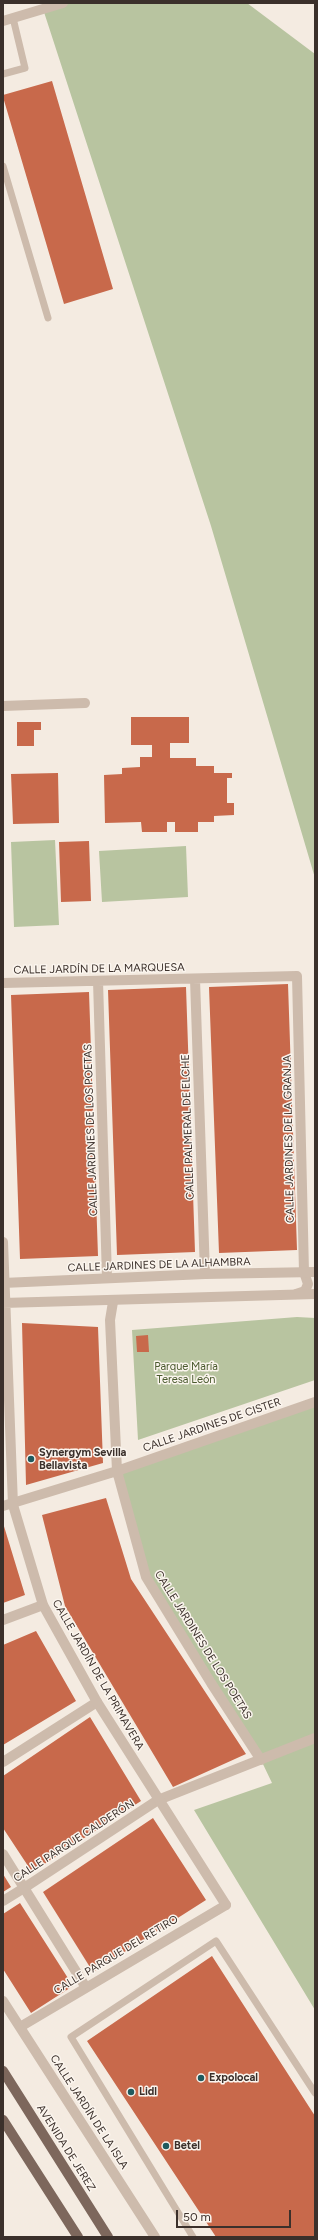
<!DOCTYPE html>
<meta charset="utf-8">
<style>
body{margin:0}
#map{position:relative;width:318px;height:2240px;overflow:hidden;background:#f4ebe1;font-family:Figtree,sans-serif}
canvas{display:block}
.frame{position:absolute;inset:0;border:4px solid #3b302b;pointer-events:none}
.scale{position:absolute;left:176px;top:2210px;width:115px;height:18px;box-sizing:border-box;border:2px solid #3b302b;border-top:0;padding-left:5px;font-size:12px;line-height:14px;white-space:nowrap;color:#3b302b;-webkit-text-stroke:3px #fbf5ee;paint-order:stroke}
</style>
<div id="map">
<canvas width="318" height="2240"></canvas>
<div class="frame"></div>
<div class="scale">50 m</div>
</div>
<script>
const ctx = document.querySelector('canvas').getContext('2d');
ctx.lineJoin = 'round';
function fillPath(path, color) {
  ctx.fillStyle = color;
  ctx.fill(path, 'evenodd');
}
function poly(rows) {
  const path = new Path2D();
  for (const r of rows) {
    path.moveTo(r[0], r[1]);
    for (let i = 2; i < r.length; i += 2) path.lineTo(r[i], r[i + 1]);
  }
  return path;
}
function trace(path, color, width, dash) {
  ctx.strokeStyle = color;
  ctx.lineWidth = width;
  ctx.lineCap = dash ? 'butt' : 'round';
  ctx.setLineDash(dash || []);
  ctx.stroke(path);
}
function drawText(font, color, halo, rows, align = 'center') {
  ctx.font = font + ' Figtree,sans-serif';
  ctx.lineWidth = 3;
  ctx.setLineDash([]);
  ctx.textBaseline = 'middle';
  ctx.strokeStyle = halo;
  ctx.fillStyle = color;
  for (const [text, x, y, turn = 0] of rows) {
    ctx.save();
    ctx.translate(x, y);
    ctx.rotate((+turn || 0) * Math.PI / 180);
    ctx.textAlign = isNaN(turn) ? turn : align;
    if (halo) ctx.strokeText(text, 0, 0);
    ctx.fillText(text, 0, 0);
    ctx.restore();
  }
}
const green = poly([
 [63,3,247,3,315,54,315,878,211,526,43,9],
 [55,840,59,925,14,927,11,842],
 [186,846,188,897,102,902,99,851],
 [297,1317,315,1318,315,1380,138,1440,132,1330],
 [315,1402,315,2010,194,1810,272,1783,261,1760,146,1577,117,1472]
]);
const building = poly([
 [52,81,113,289,64,304,3,97,3,95],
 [131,717,189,717,189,743,170,743,170,758,196,758,196,766,214,766,214,773,232,773,232,778,227,778,227,803,234,803,234,815,214,816,214,822,198,822,198,832,175,832,175,822,167,822,167,832,142,832,141,822,105,823,104,775,122,774,122,768,140,767,140,757,152,757,152,745,131,745],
 [17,722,41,722,41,730,34,730,34,746,17,746],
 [58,773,59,823,13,824,11,774],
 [89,841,91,901,61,902,59,842],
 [288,984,297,1250,219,1253,209,987],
 [186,987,195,1252,117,1255,108,990],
 [89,992,98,1256,20,1259,11,995],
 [22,1323,98,1327,103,1463,26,1485],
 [148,1335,149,1352,137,1352,136,1336],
 [106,1498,131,1579,246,1754,173,1787,65,1606,42,1515],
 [3,1523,25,1595,3,1603],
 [36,1631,76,1701,3,1745,3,1645],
 [90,1717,141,1801,32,1872,3,1828,3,1776],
 [153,1818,206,1900,93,1972,43,1892],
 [3,1874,11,1887,3,1892],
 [20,1903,73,1986,31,2013,3,1969,3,1914],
 [212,1956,315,2116,315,2237,216,2237,87,2041]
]);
const service = poly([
 [3,74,25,68,13,18],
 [3,166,48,318],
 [193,2237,71,2037,216,1941,315,2093]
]);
const pedestrian = poly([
 [3,1901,24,1888]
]);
const minor = poly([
 [3,706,85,703],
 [195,979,205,1274],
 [98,981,107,1278],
 [3,983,297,976,304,1272,308,1284,305,1291,296,1294],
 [113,1302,110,1320,117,1471,146,1577,211,1683,261,1760],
 [3,1506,117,1471,315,1402],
 [3,1620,43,1605],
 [3,1762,97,1702],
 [3,1854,85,1986],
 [24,1888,158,1800,315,1738],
 [3,2001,155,2237],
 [20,2027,226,1905]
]);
const tertiary = poly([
 [3,21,63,3],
 [3,1242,13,1505,43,1605,97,1702,226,1905],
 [3,1283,205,1274,315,1272],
 [3,1303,315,1294]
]);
const primary = poly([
 [3,2071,108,2237],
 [3,2120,78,2237]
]);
const markers = [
 [31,1459,4,"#1f5a5e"],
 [201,2078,4,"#1f5a5e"],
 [131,2092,4,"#1f5a5e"],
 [166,2146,4,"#1f5a5e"]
];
const streetNames = [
 ["CALLE JARDÍN DE LA MARQUESA",99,969,-1],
 ["CALLE PALMERAL DE ELCHE",188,1127,-92],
 ["CALLE JARDINES DE LOS POETAS",91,1130,-92],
 ["CALLE JARDINES DE LA GRANJA",289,1139,-91],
 ["CALLE JARDINES DE LA ALHAMBRA",159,1265,-2],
 ["CALLE JARDINES DE CISTER",212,1425,-19],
 ["CALLE JARDINES DE LOS POETAS",203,1645,58],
 ["CALLE JARDÍN DE LA PRIMAVERA",98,1675,60],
 ["CALLE PARQUE CALDERÓN",74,1841,-33],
 ["CALLE PARQUE DEL RETIRO",116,1955,-31],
 ["CALLE JARDÍN DE LA ISLA",89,2112,57],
 ["AVENIDA DE JEREZ",66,2148,58]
];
const parkNames = [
 ["Parque María",186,1367],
 ["Teresa León",186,1380]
];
const poiNames = [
 ["Synergym Sevilla",39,1453],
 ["Bellavista",39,1466],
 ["Expolocal",209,2078],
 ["Lidl",139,2092],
 ["Betel",174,2146]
];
fillPath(green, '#b8c4a0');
fillPath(building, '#c8694b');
trace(service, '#cdbbac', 7);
trace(pedestrian, '#cdbbac', 10);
trace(minor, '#cdbbac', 10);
trace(tertiary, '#cdbbac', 10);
trace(primary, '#7d675c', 10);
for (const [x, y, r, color] of markers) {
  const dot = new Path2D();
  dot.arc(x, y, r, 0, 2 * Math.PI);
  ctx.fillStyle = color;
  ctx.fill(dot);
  trace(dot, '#fbf5ee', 1.5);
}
drawText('11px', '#3b302b', '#fbf5ee', streetNames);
drawText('11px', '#4a5a2e', '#fbf5ee', parkNames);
drawText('bold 11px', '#3b302b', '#fbf5ee', poiNames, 'left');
</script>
